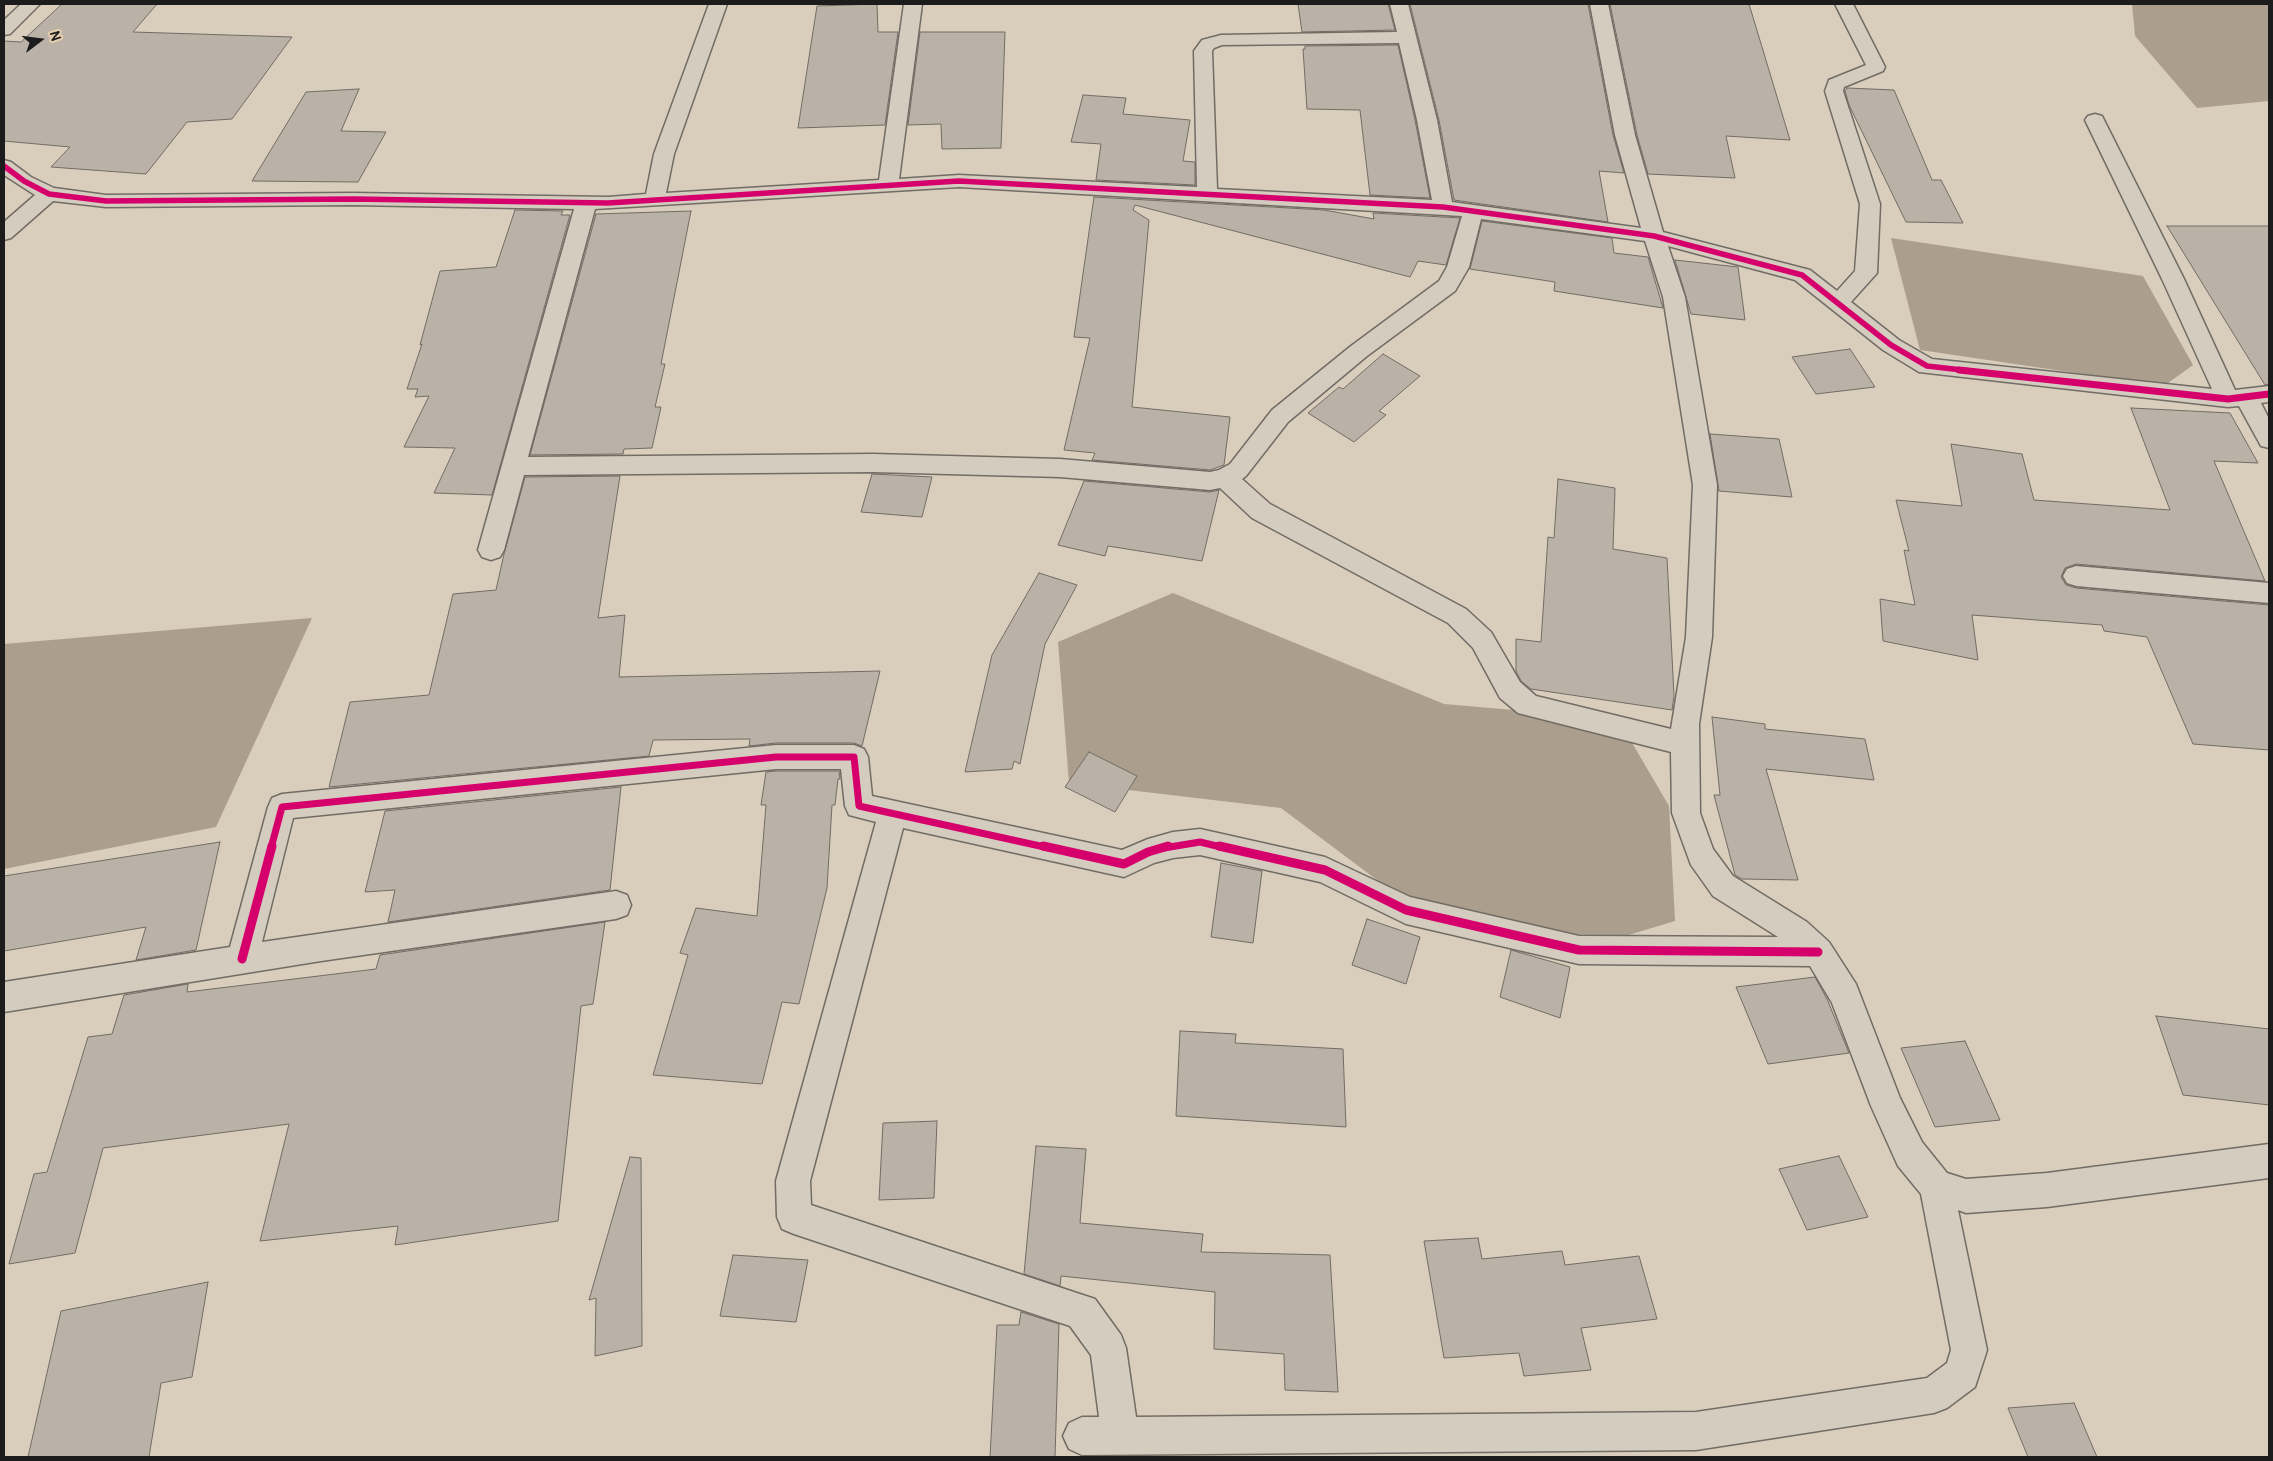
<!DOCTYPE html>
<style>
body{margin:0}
#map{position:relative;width:2273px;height:1461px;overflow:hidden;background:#d9cdbc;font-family:Pangolin,sans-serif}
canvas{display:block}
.frame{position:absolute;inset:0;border:5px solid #1c1c1c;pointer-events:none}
.north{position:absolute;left:15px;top:15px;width:50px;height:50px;-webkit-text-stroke:4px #e6cfaf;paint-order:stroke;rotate:75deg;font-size:14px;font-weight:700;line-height:20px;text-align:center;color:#1c1c1c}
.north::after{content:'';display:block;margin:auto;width:18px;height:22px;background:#1c1c1c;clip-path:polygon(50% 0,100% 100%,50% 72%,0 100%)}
</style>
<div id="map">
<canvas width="2273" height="1461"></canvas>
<div class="frame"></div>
<div class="north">N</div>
</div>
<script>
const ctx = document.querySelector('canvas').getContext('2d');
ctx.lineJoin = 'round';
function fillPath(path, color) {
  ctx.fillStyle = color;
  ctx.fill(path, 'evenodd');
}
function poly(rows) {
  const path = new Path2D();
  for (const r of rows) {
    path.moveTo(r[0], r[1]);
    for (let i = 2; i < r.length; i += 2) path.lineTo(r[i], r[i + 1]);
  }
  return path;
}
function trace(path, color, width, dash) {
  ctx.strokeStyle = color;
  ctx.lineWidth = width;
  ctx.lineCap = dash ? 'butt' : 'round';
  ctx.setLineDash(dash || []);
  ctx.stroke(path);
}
const water = poly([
 [2132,4,2269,4,2269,101,2197,108,2135,36],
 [1891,238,2143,276,2193,365,2164,386,1920,350],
 [1173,593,1444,704,1618,719,1669,806,1675,921,1602,943,1405,901,1281,808,1069,783,1058,642],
 [312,618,216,827,4,869,4,644]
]);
const building = poly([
 [62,4,157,4,133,32,292,37,232,119,187,122,146,174,51,167,70,147,4,141,4,41,21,42,62,4],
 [877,4,878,32,898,32,885,125,798,128,817,6,877,4],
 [1298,4,1388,4,1395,30,1302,32,1298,4],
 [1410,4,1588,4,1613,135,1624,173,1599,171,1608,222,1454,200,1439,120,1410,4],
 [1610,4,1749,4,1790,140,1726,136,1735,178,1648,174,1637,135,1610,4],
 [920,32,1005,32,1001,148,942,149,941,124,908,125,920,32],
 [1398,45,1415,120,1430,198,1370,195,1360,110,1307,109,1303,49,1305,49,1305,46,1398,45],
 [1847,88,1894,90,1932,180,1941,180,1963,223,1906,222,1849,105,1845,91,1847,88],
 [359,89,341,131,386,132,358,182,252,181,306,92,359,89],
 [1083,95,1126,98,1123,114,1190,120,1183,161,1195,162,1195,185,1096,180,1101,144,1071,142,1083,95],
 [1094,197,1324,210,1374,219,1373,213,1460,218,1446,265,1418,261,1410,277,1135,205,1133,210,1149,220,1132,407,1230,417,1224,465,1210,470,1092,460,1095,453,1064,450,1090,338,1074,337,1094,197],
 [515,210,563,211,561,215,570,215,492,495,434,493,455,448,404,447,429,396,415,397,418,389,407,389,422,344,420,345,440,271,496,267,515,210],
 [691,211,661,364,665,364,655,407,661,407,652,448,624,449,623,454,530,455,596,214,691,211],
 [1482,221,1612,238,1614,253,1648,257,1663,308,1554,291,1555,282,1470,269,1482,221],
 [2167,226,2269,226,2269,384,2265,385,2167,226],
 [1675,260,1738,267,1745,320,1691,314,1675,260],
 [1850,349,1875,387,1816,394,1792,357,1850,349],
 [1383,354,1420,376,1379,411,1386,415,1354,442,1308,413,1339,387,1343,389,1383,354],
 [2131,408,2230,413,2258,463,2214,461,2265,581,2076,564,2065,568,2061,577,2066,585,2076,588,2269,605,2269,750,2193,744,2147,637,2104,631,2102,625,1972,615,1978,660,1883,641,1880,599,1915,605,1904,550,1909,551,1896,500,1962,506,1951,444,2022,454,2034,500,2170,510,2131,408],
 [1710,434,1779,439,1792,497,1719,491,1710,434],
 [872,474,932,477,922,517,861,512,872,474],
 [620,476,598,618,625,615,619,677,880,671,862,746,854,743,776,743,749,746,750,739,653,740,649,756,329,787,350,702,429,695,453,594,496,590,504,554,525,477,620,476],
 [1558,479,1615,488,1613,549,1667,558,1674,696,1672,710,1531,689,1521,681,1516,671,1516,639,1541,642,1548,537,1554,538,1558,479],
 [1084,481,1210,492,1219,490,1202,561,1108,546,1105,556,1058,545,1084,481],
 [1039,573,1077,585,1045,644,1020,764,1014,761,1012,769,965,772,992,655,1039,573],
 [1712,717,1765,724,1765,729,1865,739,1874,780,1766,769,1798,880,1742,879,1735,875,1714,795,1720,795,1712,717],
 [1089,752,1137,776,1115,812,1065,787,1089,752],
 [776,771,839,771,840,779,838,779,835,805,832,805,827,888,799,1004,782,1002,762,1084,653,1075,688,955,680,953,696,908,757,916,766,805,761,805,766,772,776,771],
 [621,787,610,890,388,922,395,890,365,892,385,811,621,787],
 [220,842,196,950,136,960,146,927,4,951,4,876,220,842],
 [1221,863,1262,871,1253,943,1211,937,1221,863],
 [1367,919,1420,937,1406,984,1352,965,1367,919],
 [605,922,593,1004,581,1006,558,1221,395,1245,398,1226,260,1241,289,1124,103,1148,75,1253,9,1264,34,1174,47,1172,88,1037,112,1034,124,995,188,984,187,992,376,969,380,955,605,922],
 [1511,950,1570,967,1560,1018,1500,997,1511,950],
 [1815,977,1827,999,1849,1053,1768,1064,1736,987,1815,977],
 [2156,1016,2269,1029,2269,1105,2183,1095,2156,1016],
 [1180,1031,1236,1034,1235,1043,1343,1049,1346,1127,1176,1116,1180,1031],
 [1965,1041,2000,1120,1935,1127,1901,1048,1965,1041],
 [937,1121,934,1198,879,1200,883,1123,937,1121],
 [1036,1146,1086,1149,1080,1223,1203,1234,1201,1252,1330,1255,1338,1392,1285,1390,1284,1354,1214,1349,1215,1292,1061,1276,1060,1286,1024,1274,1036,1146],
 [1839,1156,1868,1217,1807,1230,1779,1169,1839,1156],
 [630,1157,641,1158,642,1346,595,1356,596,1298,589,1300,630,1157],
 [1478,1238,1482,1259,1562,1251,1565,1265,1639,1256,1657,1319,1581,1328,1591,1370,1524,1376,1519,1353,1444,1358,1424,1241,1478,1238],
 [733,1255,808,1260,796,1322,720,1316,733,1255],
 [208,1282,192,1377,161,1383,149,1457,28,1457,61,1311,208,1282],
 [1021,1312,1059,1324,1055,1457,990,1457,997,1325,1019,1325,1021,1312],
 [2074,1403,2097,1457,2028,1457,2008,1408,2074,1403]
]);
const minor = poly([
 [21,4,40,4,10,34,4,35,4,20,21,4],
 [709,4,727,4,674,154,666,193,879,180,904,4,922,4,899,179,959,175,1197,187,1194,51,1202,40,1221,35,1397,32,1390,4,1408,4,1437,120,1452,202,1641,228,1615,135,1590,4,1608,4,1635,135,1663,232,1810,270,1837,291,1855,271,1860,204,1825,91,1829,80,1866,65,1835,4,1853,4,1885,67,1883,71,1844,87,1843,91,1880,204,1877,273,1851,302,1899,340,1932,359,2212,389,2162,279,2085,120,2088,116,2095,114,2102,116,2184,279,2235,390,2269,386,2269,402,2261,403,2269,419,2269,448,2261,446,2239,406,2228,407,1919,372,1883,350,1795,280,1668,246,1685,297,1717,485,1712,637,1699,724,1700,813,1713,849,1733,876,1807,922,1829,942,1856,984,1900,1098,1922,1142,1947,1173,1966,1179,2047,1173,2269,1144,2269,1178,2047,1207,1966,1213,1958,1210,1987,1350,1975,1387,1947,1408,1934,1413,1696,1450,1082,1455,1069,1449,1063,1436,1069,1423,1082,1417,1099,1417,1091,1355,1070,1326,794,1234,782,1229,777,1217,776,1181,876,822,849,815,845,806,841,769,776,769,293,818,262,942,616,891,627,895,631,905,627,915,616,919,321,961,4,1012,4,982,230,947,268,807,272,798,282,794,776,745,854,745,864,749,868,757,872,796,1122,850,1148,839,1173,832,1200,829,1325,857,1410,897,1579,936,1778,937,1713,896,1691,865,1672,813,1671,752,1518,713,1500,698,1473,648,1448,623,1252,518,1220,488,1210,490,1060,477,873,472,524,475,504,550,500,557,491,560,482,557,478,550,574,209,353,205,106,207,53,201,11,238,4,240,4,222,35,195,4,175,4,160,11,162,31,177,54,188,106,195,353,193,608,197,646,194,654,154,709,4],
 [1399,43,1417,120,1432,200,1217,189,1212,51,1214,48,1222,45,1399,43],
 [959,187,1462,216,1447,267,1439,281,1351,346,1272,410,1230,464,1219,470,1210,472,1060,459,873,454,528,457,595,209,959,187],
 [1481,219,1645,241,1663,297,1693,485,1686,637,1671,729,1536,696,1520,682,1491,632,1466,609,1270,504,1242,479,1246,476,1288,422,1367,356,1455,291,1469,267,1481,219],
 [903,828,1124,877,1154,863,1173,858,1200,855,1320,882,1406,924,1579,964,1810,966,1832,1003,1871,1106,1898,1166,1921,1194,1951,1350,1947,1363,1927,1378,1696,1412,1136,1417,1126,1348,1121,1335,1095,1299,811,1205,810,1181,903,828],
 [2076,566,2269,583,2269,603,2076,586,2067,583,2063,576,2067,569,2076,566]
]);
const cyclewayFar2 = poly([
 [4,166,24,181,49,194,106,201,353,199,608,203,959,181,1443,207,1654,236,1802,275,1891,345,1927,366,1971,371]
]);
const cyclewayFar1 = poly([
 [1959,370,2228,399,2269,394],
 [271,848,282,807,776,757,854,757,859,806,1049,848],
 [1164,848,1200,842,1225,848]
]);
const cycleway = poly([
 [1043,846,1124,864,1148,852,1168,846],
 [1219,846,1325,870,1406,910,1579,950,1818,952],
 [242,959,272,846]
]);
fillPath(water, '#ac9e8c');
fillPath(building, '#bab2a6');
trace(building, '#716c64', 1);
trace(minor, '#716c64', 3);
fillPath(minor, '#d5ccc0');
trace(cyclewayFar2, '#d6006c', 5.5);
trace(cyclewayFar1, '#d6006c', 7);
trace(cycleway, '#d6006c', 9);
</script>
